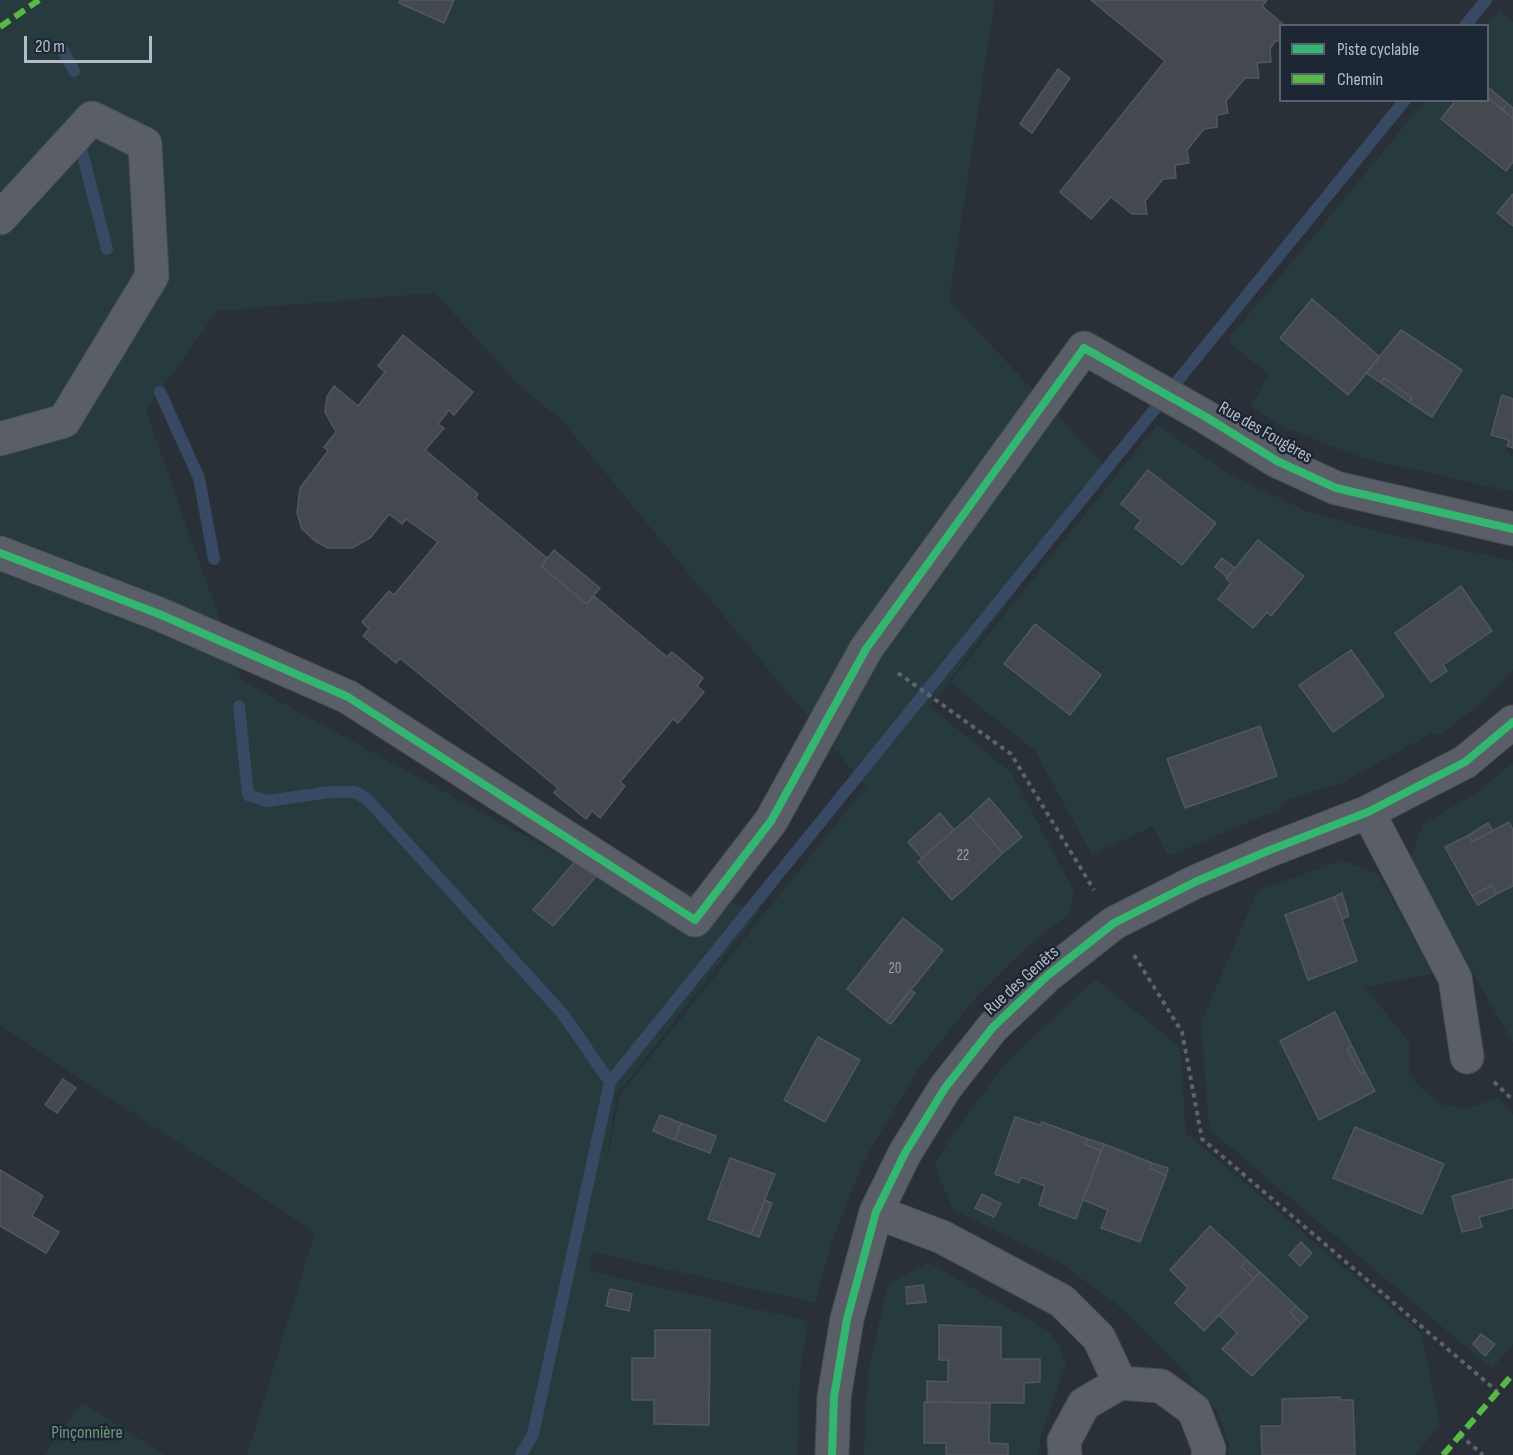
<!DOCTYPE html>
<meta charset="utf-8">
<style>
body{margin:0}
#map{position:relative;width:1513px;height:1455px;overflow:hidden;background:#2a3038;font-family:"Sofia Sans Condensed",sans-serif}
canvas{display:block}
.legend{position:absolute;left:1279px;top:24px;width:210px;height:78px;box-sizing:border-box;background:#1d2633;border:2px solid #59626f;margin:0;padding:8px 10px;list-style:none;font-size:18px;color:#b4bcc9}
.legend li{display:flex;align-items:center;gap:12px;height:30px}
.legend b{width:30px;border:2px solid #59626f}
.scale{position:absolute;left:24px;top:36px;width:128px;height:27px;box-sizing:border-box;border:3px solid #b4bcc9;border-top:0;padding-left:8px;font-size:18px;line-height:21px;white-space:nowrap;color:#b4bcc9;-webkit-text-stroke:4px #1d2633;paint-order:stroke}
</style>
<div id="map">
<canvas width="1513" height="1455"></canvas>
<ul class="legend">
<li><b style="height:8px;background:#33b770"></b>Piste cyclable</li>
<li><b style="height:8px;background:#58b947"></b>Chemin</li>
</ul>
<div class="scale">20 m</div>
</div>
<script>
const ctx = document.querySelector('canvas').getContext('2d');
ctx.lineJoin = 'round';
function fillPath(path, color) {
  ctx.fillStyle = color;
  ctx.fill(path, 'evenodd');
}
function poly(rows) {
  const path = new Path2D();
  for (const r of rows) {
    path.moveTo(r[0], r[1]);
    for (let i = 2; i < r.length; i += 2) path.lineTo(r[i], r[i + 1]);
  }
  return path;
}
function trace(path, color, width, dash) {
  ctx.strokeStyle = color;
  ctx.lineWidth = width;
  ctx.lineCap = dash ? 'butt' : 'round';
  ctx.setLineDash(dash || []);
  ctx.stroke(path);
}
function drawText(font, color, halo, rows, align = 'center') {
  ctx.font = font + ' "Sofia Sans Condensed",sans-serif';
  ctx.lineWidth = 5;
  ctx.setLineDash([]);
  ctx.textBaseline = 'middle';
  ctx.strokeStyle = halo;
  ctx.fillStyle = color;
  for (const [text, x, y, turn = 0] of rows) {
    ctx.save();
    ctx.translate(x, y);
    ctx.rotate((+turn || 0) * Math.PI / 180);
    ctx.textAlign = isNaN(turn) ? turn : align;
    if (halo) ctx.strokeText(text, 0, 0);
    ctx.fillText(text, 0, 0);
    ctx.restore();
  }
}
const green = poly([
 [0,0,995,0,949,301,1107,468,930,707,1011,772,1074,892,1068,915,1031,943,977,996,918,1070,869,1152,855,1183,832,1241,815,1303,592,1252,589,1271,808,1321,800,1371,797,1455,247,1455,315,1232,0,1026],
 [435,293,517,383,563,422,866,787,620,1095,605,1170,616,1096,760,911,554,852,241,680,146,411,217,311],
 [989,799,1022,837,952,899,918,862],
 [903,918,943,950,910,990,915,994,891,1024,847,989],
 [660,1115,716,1136,710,1153,654,1132],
 [730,1158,775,1174,765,1200,772,1203,759,1237,708,1219],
 [610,1289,632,1294,629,1311,606,1306],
 [655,1330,710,1330,709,1425,654,1424,654,1400,632,1400,632,1358,655,1358],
 [1499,10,1513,22,1513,108,1488,87,1486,26],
 [1425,101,1456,101,1506,170,1513,162,1513,194,1497,213,1513,226,1513,399,1503,396,1492,435,1509,440,1505,451,1513,454,1513,492,1363,458,1283,427,1251,406,1269,375,1227,341],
 [1312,300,1380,357,1402,330,1462,370,1432,417,1366,373,1348,395],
 [1157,425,1230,474,1304,510,1372,530,1513,561,1513,670,1476,707,1442,734,1432,733,1342,783,1286,800,1280,809,1168,856,1153,826,1092,855,1035,751,950,682],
 [1148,470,1216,524,1182,565,1135,528,1141,520,1121,504],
 [1258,540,1303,576,1271,616,1267,612,1253,628,1218,599,1231,583,1226,579],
 [1035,624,1101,675,1070,715,1005,664],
 [1395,633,1443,665,1447,671,1431,682],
 [1260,726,1277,776,1184,808,1167,759],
 [1513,763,1513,830,1509,822,1493,831,1488,824,1445,847,1478,905,1513,886,1513,1043,1410,862,1422,825,1476,793],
 [1342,860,1378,874,1433,973,1365,988,1410,1043,1409,1074,1418,1086,1440,1104,1467,1109,1498,1097,1513,1115,1513,1179,1452,1196,1462,1232,1482,1227,1479,1217,1513,1208,1513,1344,1492,1369,1209,1129,1201,1023,1257,891],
 [1341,893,1349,916,1342,919,1357,961,1308,980,1285,916],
 [1335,1012,1374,1091,1319,1120,1280,1041],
 [1355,1127,1444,1164,1422,1214,1333,1178],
 [1481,1334,1495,1344,1485,1355,1473,1344],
 [1096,979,1180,1047,1186,1133,1422,1334,1440,1425,1415,1455,1355,1455,1353,1400,1340,1400,1340,1397,1282,1399,1282,1426,1261,1426,1262,1455,1228,1455,1229,1444,1217,1411,1176,1362,1115,1303,1060,1263,953,1209,934,1166,949,1140,1007,1061],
 [1016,1117,1040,1125,1042,1122,1168,1169,1139,1242,1101,1228,1108,1210,1083,1200,1076,1219,1040,1205,1045,1186,1021,1177,1019,1183,995,1174],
 [982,1195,1001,1204,994,1217,975,1208],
 [1210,1226,1307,1317,1252,1375,1237,1333,1219,1315,1204,1331,1175,1304,1188,1288,1170,1270],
 [1300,1242,1312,1253,1300,1266,1289,1255],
 [929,1263,1047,1330,1057,1342,1066,1365,1041,1435,1038,1455,1008,1455,1008,1444,989,1443,990,1403,1024,1403,1024,1383,1040,1382,1040,1359,1001,1359,939,1326,939,1360,948,1360,948,1382,927,1381,924,1443,946,1443,946,1455,864,1455,868,1372,888,1284],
 [923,1285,925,1302,907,1304,906,1287],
 [82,1402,164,1455,45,1455]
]);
const stream = poly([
 [1465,26,1486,0],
 [61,47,74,71],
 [82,152,107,249],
 [160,392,199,478,214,559],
 [239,706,248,795,267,801,330,792,355,792,367,799,562,1013,610,1082],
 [521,1455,533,1434,610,1082,1405,100]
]);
const building = poly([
 [400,0,454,0,444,23,399,3,400,0],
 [1091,0,1267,0,1262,6,1285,26,1280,26,1280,41,1275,41,1270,49,1271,62,1257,63,1259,78,1245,78,1226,101,1228,113,1217,115,1217,127,1204,129,1187,150,1189,163,1175,165,1176,178,1163,179,1145,201,1147,214,1132,214,1111,197,1091,219,1060,192,1165,61,1091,0],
 [1058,69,1070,78,1032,133,1020,124,1058,69],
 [1488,87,1507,103,1503,110,1488,98,1488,87],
 [1488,98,1513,119,1513,162,1506,171,1441,119,1456,100,1488,100,1488,98],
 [1507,103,1513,108,1513,119,1503,110,1507,103],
 [1513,194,1513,226,1497,213,1513,194],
 [1312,299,1380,357,1348,395,1280,338,1312,299],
 [1401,330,1462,370,1432,417,1409,402,1412,397,1384,378,1381,383,1366,373,1401,330],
 [403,335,473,392,454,415,449,410,438,424,444,428,425,450,478,494,475,498,547,558,541,566,587,604,594,596,667,657,672,652,703,678,697,686,704,692,678,723,673,719,620,782,625,786,600,818,592,811,586,819,554,793,558,788,400,658,396,663,363,636,369,629,362,622,389,591,394,595,438,542,406,519,402,524,389,514,371,537,352,548,328,548,315,541,302,529,297,513,300,488,328,451,324,447,336,432,325,412,327,397,334,386,358,406,385,372,378,366,403,335],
 [1384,378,1412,397,1409,402,1381,383,1384,378],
 [1502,395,1513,399,1513,448,1507,446,1509,440,1491,435,1502,395],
 [1148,470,1216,523,1182,565,1135,528,1141,520,1121,504,1148,470],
 [1258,540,1304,576,1271,616,1267,612,1253,628,1218,599,1231,583,1226,579,1258,540],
 [554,550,600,588,587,604,541,566,554,550],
 [1222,558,1235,568,1227,577,1215,567,1222,558],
 [1461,586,1492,631,1443,665,1447,671,1431,682,1395,633,1461,586],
 [1035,624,1101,675,1070,715,1004,664,1035,624],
 [1351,650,1384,696,1333,732,1299,685,1351,650],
 [1260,726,1277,776,1185,808,1167,759,1260,726],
 [989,798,1022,837,1003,853,970,816,989,798],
 [940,813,954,830,922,858,908,842,940,813],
 [970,816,1003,853,952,900,918,862,970,816],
 [1509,822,1513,830,1513,886,1497,894,1492,885,1472,896,1445,847,1469,835,1472,842,1509,822],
 [1488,823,1493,831,1472,842,1469,835,1488,823],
 [579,857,598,874,553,926,533,910,579,857],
 [1492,885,1497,894,1478,905,1472,896,1492,885],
 [1342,893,1349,916,1342,919,1334,897,1342,893],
 [1334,897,1357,961,1308,980,1285,915,1334,897],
 [903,918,943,950,886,1021,847,989,903,918],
 [910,990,915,993,891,1024,886,1021,910,990],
 [1335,1012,1352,1046,1347,1049,1361,1074,1365,1072,1375,1091,1319,1120,1280,1041,1335,1012],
 [818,1037,860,1060,825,1122,784,1100,818,1037],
 [1352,1046,1365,1072,1361,1074,1347,1049,1352,1046],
 [63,1079,76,1088,57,1113,45,1105,63,1079],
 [660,1115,681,1123,675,1140,653,1131,660,1115],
 [1015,1117,1040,1125,1042,1122,1088,1139,1085,1144,1101,1151,1076,1219,1039,1205,1045,1186,1021,1177,1019,1183,995,1174,1015,1117],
 [681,1123,716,1136,710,1153,675,1140,681,1123],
 [1355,1127,1444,1164,1422,1214,1333,1178,1355,1127],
 [1088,1139,1104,1144,1101,1151,1085,1144,1088,1139],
 [1104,1144,1152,1163,1150,1168,1166,1176,1140,1242,1101,1228,1108,1210,1083,1200,1104,1144],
 [730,1158,775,1174,751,1234,708,1219,730,1158],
 [1152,1163,1168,1168,1166,1176,1150,1168,1152,1163],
 [0,1170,43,1196,32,1216,59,1232,46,1253,0,1226,0,1170],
 [1513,1179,1513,1208,1479,1217,1482,1227,1462,1232,1452,1196,1513,1179],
 [982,1194,1001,1204,994,1217,975,1208,982,1194],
 [765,1200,772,1203,759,1237,751,1234,765,1200],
 [1210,1226,1247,1260,1241,1267,1254,1278,1204,1331,1175,1303,1188,1288,1170,1270,1210,1226],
 [1301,1242,1312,1253,1300,1266,1289,1255,1301,1242],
 [1247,1260,1260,1272,1254,1278,1241,1267,1247,1260],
 [1260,1272,1296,1306,1290,1312,1301,1324,1252,1376,1222,1349,1237,1333,1219,1315,1260,1272],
 [923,1285,926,1302,907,1304,906,1287,923,1285],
 [610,1289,632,1294,629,1311,606,1306,610,1289],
 [1296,1306,1308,1317,1301,1324,1290,1312,1296,1306],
 [939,1325,1001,1327,1001,1359,1040,1359,1040,1382,1024,1383,1024,1403,927,1402,927,1381,948,1382,948,1360,939,1360,939,1325],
 [655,1330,710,1330,709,1425,654,1424,654,1400,632,1400,632,1358,655,1358,655,1330],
 [1481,1334,1495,1344,1485,1356,1473,1344,1481,1334],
 [1340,1397,1340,1400,1353,1400,1355,1455,1262,1455,1261,1426,1282,1426,1282,1399,1340,1397],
 [924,1402,990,1403,989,1443,1008,1444,1008,1455,946,1455,946,1443,924,1443,924,1402]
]);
const path = poly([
 [898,673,1011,754,1094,890],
 [1134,955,1182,1032,1202,1139,1498,1392],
 [1494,1082,1513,1100],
 [1460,1435,1483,1455]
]);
const minor = poly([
 [0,218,92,118,145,144,152,276,64,421,0,439],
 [0,553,159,614,348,697,695,920,771,821,866,649,1084,348,1206,417,1277,461,1336,488,1513,529],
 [1368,812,1455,978,1467,1057],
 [876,1212,942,1237,1062,1301,1099,1338,1120,1383],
 [832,1455,834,1397,847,1319,876,1212,905,1153,945,1088,993,1027,1048,975,1114,923,1195,882,1270,850,1368,812,1465,762,1513,722],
 [1065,1455,1064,1441,1084,1404,1120,1383,1161,1386,1194,1410,1209,1449,1208,1455]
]);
const quiet = poly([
 [0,27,39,0],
 [1443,1455,1513,1374]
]);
const cycleway = poly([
 [0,553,159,614,348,697,695,920,771,821,866,649,1084,348,1206,417,1277,461,1336,488,1513,529],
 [832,1455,834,1397,847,1319,876,1212,905,1153,945,1088,993,1027,1048,975,1114,923,1195,882,1270,850,1368,812,1465,762,1513,722]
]);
const numberNames = [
 ["22",963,856],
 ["20",895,969]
];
const streetNames = [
 ["Rue des Fougères",1265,433,30],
 ["Rue des Genêts",1022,981,-42]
];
const parkNames = [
 ["Pinçonnière",87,1433]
];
fillPath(green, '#273a3e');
trace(stream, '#384963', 12);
fillPath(building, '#444950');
trace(building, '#52575f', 1.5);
trace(minor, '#484c53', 35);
trace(path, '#5d636a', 4, [4.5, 4.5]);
trace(minor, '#5a5e66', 33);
trace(quiet, '#58b947', 6, [12, 6]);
trace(cycleway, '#33b770', 8);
drawText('15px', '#989fab', null, numberNames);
drawText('18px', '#b4bcc9', '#1d2633', streetNames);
drawText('18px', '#6b9a76', '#1d2633', parkNames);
</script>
